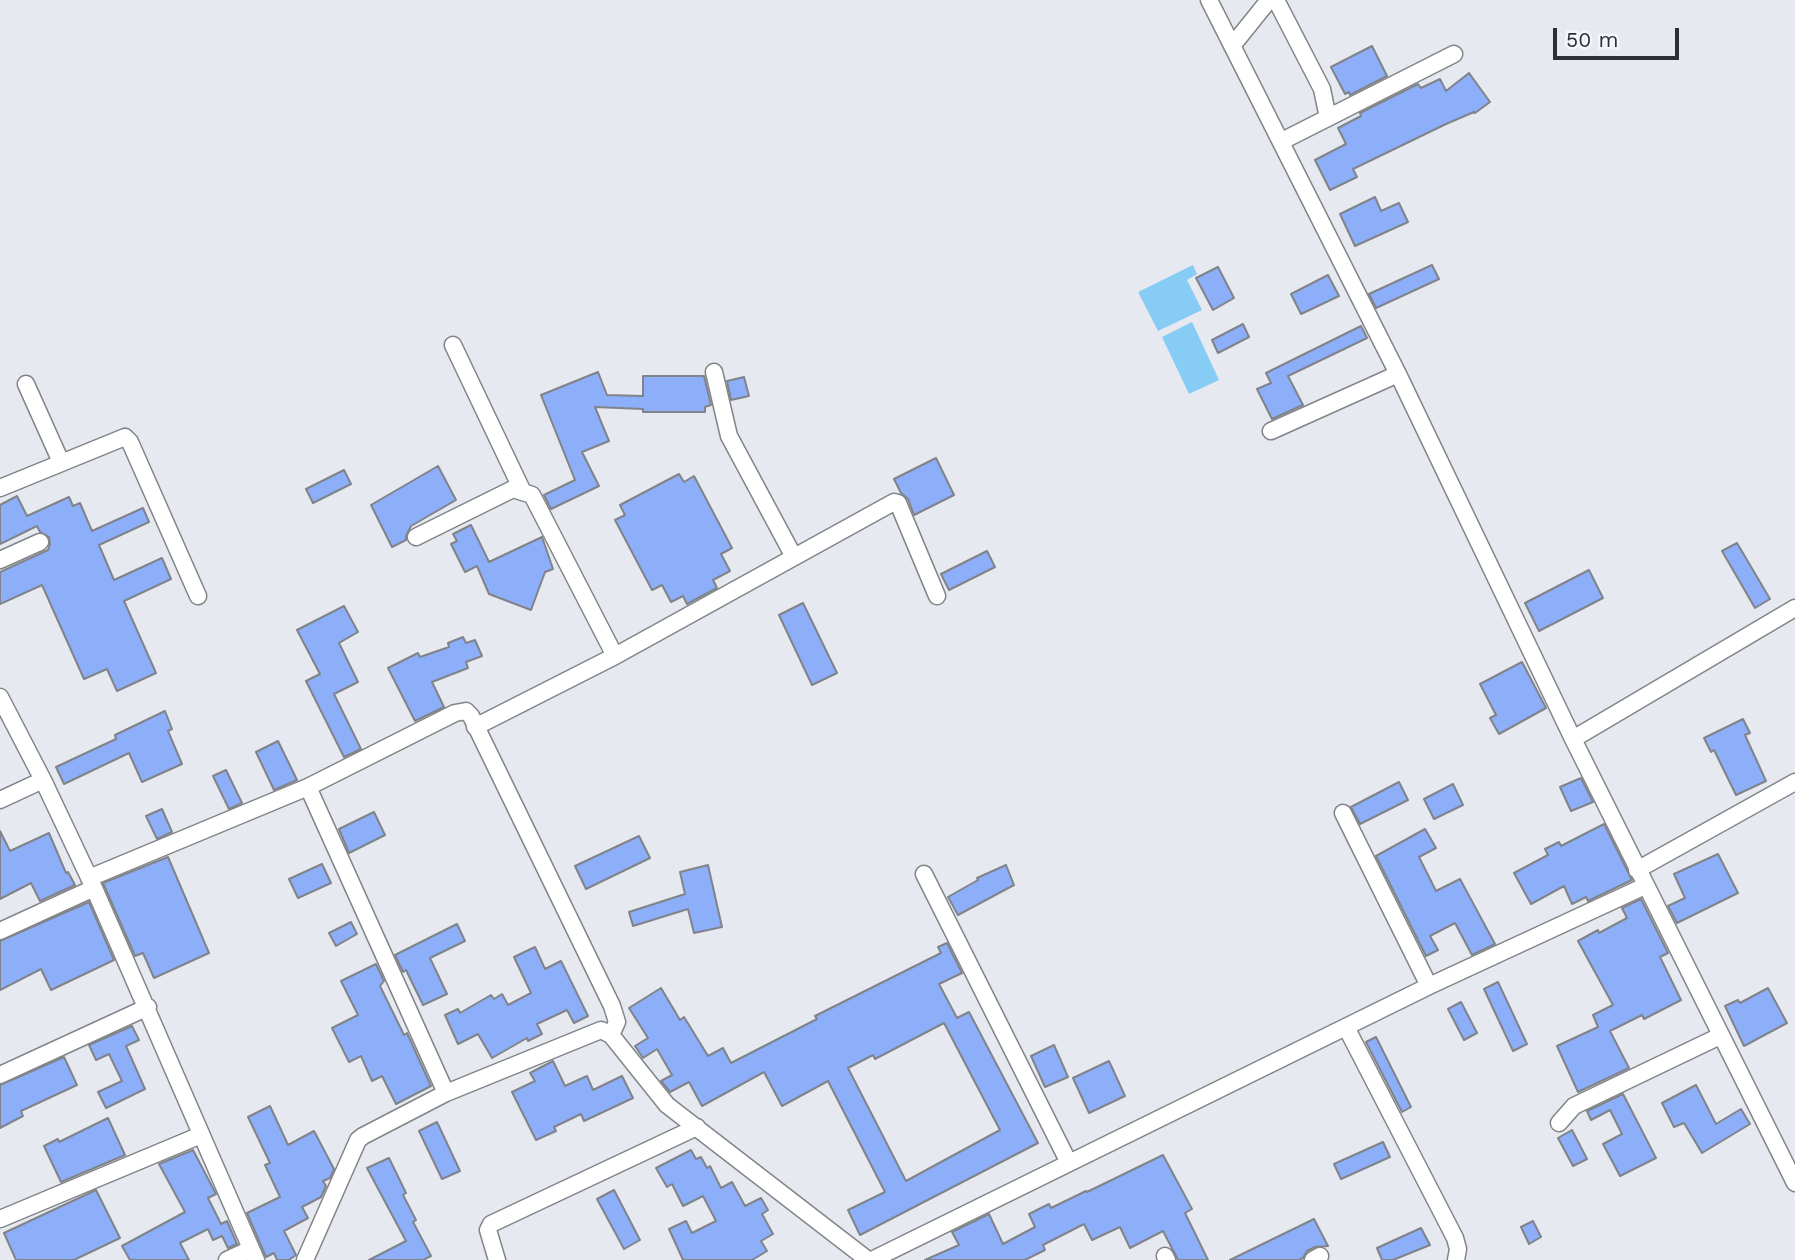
<!DOCTYPE html>
<style>
body{margin:0}
#map{position:relative;width:1795px;height:1260px;overflow:hidden;background:#e6e9ef;font-family:"Work Sans",sans-serif}
canvas{display:block}
.scale{position:absolute;left:1553px;top:28px;width:126px;height:32px;box-sizing:border-box;border:4px solid #2e2f32;border-top:0;padding-left:9px;font-size:21px;line-height:24px;white-space:nowrap;color:#2e2f32;-webkit-text-stroke:5px #f3f6fd;paint-order:stroke}
</style>
<div id="map">
<canvas width="1795" height="1260"></canvas>
<div class="scale">50 m</div>
</div>
<script>
const ctx = document.querySelector('canvas').getContext('2d');
ctx.lineJoin = 'round';
function fillPath(path, color) {
  ctx.fillStyle = color;
  ctx.fill(path, 'evenodd');
}
function poly(rows) {
  const path = new Path2D();
  for (const r of rows) {
    path.moveTo(r[0], r[1]);
    for (let i = 2; i < r.length; i += 2) path.lineTo(r[i], r[i + 1]);
  }
  return path;
}
function trace(path, color, width, dash) {
  ctx.strokeStyle = color;
  ctx.lineWidth = width;
  ctx.lineCap = dash ? 'butt' : 'round';
  ctx.setLineDash(dash || []);
  ctx.stroke(path);
}
const water = poly([
 [1193,265,1197,274,1187,280,1202,310,1158,331,1138,292],
 [1192,322,1219,380,1189,394,1162,337]
]);
const building = poly([
 [1372,46,1387,76,1350,95,1349,92,1345,94,1331,67,1372,46],
 [1469,73,1490,102,1475,113,1474,112,1446,124,1353,169,1357,177,1330,190,1315,160,1346,144,1338,128,1361,116,1360,113,1418,84,1421,88,1440,79,1446,91,1469,73],
 [1375,197,1381,211,1399,203,1408,222,1355,246,1340,214,1375,197],
 [1432,265,1439,279,1376,308,1369,294,1432,265],
 [1218,267,1234,298,1213,310,1196,278,1218,267],
 [1328,275,1339,296,1301,314,1291,294,1328,275],
 [1243,324,1249,337,1218,353,1212,340,1243,324],
 [1361,326,1367,338,1288,376,1303,405,1272,419,1257,389,1271,383,1266,373,1361,326],
 [598,372,607,395,643,396,643,376,704,376,711,405,705,407,705,412,643,412,643,409,595,407,609,441,582,452,599,486,551,509,544,495,575,480,541,395,598,372],
 [744,377,749,396,731,400,727,381,744,377],
 [936,458,954,495,914,515,908,499,901,493,894,479,936,458],
 [438,466,456,500,411,526,406,536,406,540,392,547,371,505,438,466],
 [344,470,351,484,313,503,306,489,344,470],
 [679,474,684,482,694,476,732,548,721,554,730,571,713,580,717,588,687,604,683,596,671,602,662,585,652,590,615,520,625,515,620,505,679,474],
 [17,496,27,516,69,497,73,506,80,503,92,531,143,508,149,522,99,545,114,580,162,558,171,579,124,601,156,673,117,691,107,669,84,679,42,585,0,604,0,572,48,550,50,544,49,537,40,532,37,526,0,544,0,505,17,496],
 [471,525,489,562,542,537,553,569,545,572,531,610,489,594,477,566,465,572,451,544,457,541,453,534,471,525],
 [1737,543,1770,599,1755,608,1722,551,1737,543],
 [987,551,995,567,949,590,941,574,987,551],
 [1589,570,1603,598,1539,631,1525,603,1589,570],
 [803,603,837,673,812,685,779,615,803,603],
 [344,606,358,632,339,643,358,682,334,694,361,749,344,757,306,681,320,674,297,630,344,606],
 [463,637,466,643,475,640,482,656,466,662,468,668,432,682,444,707,415,721,388,668,418,653,420,657,449,647,448,643,463,637],
 [1522,662,1546,708,1499,734,1490,718,1496,715,1480,684,1522,662],
 [165,711,172,729,168,731,182,764,142,782,129,753,64,784,56,767,116,739,115,735,165,711],
 [1743,719,1750,733,1745,735,1766,781,1736,795,1714,750,1711,752,1704,738,1743,719],
 [278,741,297,780,274,790,256,752,278,741],
 [226,770,242,803,229,809,213,776,226,770],
 [1581,778,1593,802,1571,811,1560,787,1581,778],
 [1399,782,1408,800,1360,824,1351,807,1399,782],
 [1453,784,1463,805,1434,819,1424,799,1453,784],
 [162,809,172,832,157,839,146,816,162,809],
 [374,812,385,835,349,853,339,829,374,812],
 [1604,824,1632,880,1588,901,1586,897,1572,904,1564,886,1531,904,1514,873,1548,855,1545,849,1559,842,1561,846,1604,824],
 [1425,829,1436,848,1419,857,1436,891,1460,879,1495,944,1472,955,1455,923,1430,936,1438,950,1426,956,1376,856,1425,829],
 [0,831,10,851,49,833,66,873,68,872,75,885,40,901,31,883,0,899,0,831],
 [639,836,650,858,586,889,575,866,639,836],
 [1718,854,1738,893,1677,923,1668,906,1685,898,1674,874,1718,854],
 [168,857,209,953,154,978,143,953,135,956,103,883,168,857],
 [322,864,331,883,298,898,289,879,322,864],
 [708,865,722,927,694,933,688,909,633,926,629,912,685,894,680,872,708,865],
 [1006,865,1014,885,958,915,948,897,978,880,977,878,1006,865],
 [1641,899,1668,953,1660,957,1681,1000,1644,1019,1642,1015,1610,1031,1629,1068,1578,1092,1557,1046,1598,1027,1593,1015,1613,1005,1578,941,1598,930,1599,933,1627,918,1622,908,1641,899],
 [89,902,114,960,51,990,41,969,0,990,0,941,89,902],
 [351,922,357,934,336,946,329,933,351,922],
 [457,924,465,941,430,958,447,994,423,1005,406,970,403,972,395,955,457,924],
 [947,943,962,973,939,984,957,1018,969,1012,1038,1143,860,1235,848,1210,885,1192,828,1081,782,1106,764,1072,702,1106,689,1082,670,1092,661,1081,672,1075,657,1049,643,1058,635,1046,648,1038,629,1008,661,988,680,1020,684,1017,708,1056,723,1048,731,1063,817,1019,815,1016,941,953,938,947,947,943],
 [944,1023,1000,1130,906,1181,848,1068,873,1055,875,1059,944,1023],
 [535,947,545,969,561,961,588,1016,574,1023,567,1010,537,1024,542,1034,528,1041,527,1038,492,1058,478,1034,458,1044,445,1015,458,1009,460,1013,491,995,494,999,502,994,508,1005,531,993,514,957,535,947],
 [376,964,384,981,380,986,404,1035,407,1033,431,1086,396,1104,382,1076,372,1081,361,1056,349,1062,332,1028,358,1015,341,981,376,964],
 [1498,982,1527,1044,1513,1051,1484,989,1498,982],
 [1768,988,1787,1023,1744,1046,1725,1006,1738,1000,1740,1003,1768,988],
 [1461,1002,1477,1033,1464,1040,1448,1009,1461,1002],
 [132,1026,139,1040,126,1046,145,1089,106,1108,98,1092,122,1081,109,1054,96,1060,89,1045,132,1026],
 [1376,1037,1411,1107,1402,1112,1366,1042,1376,1037],
 [1054,1045,1068,1077,1045,1087,1031,1056,1054,1045],
 [64,1057,77,1085,21,1111,23,1116,0,1128,0,1085,64,1057],
 [553,1061,565,1086,587,1076,593,1090,622,1076,633,1098,584,1121,581,1114,554,1127,556,1131,536,1140,512,1092,535,1081,530,1073,553,1061],
 [1109,1061,1125,1096,1089,1113,1073,1078,1109,1061],
 [1696,1085,1716,1124,1741,1109,1750,1124,1702,1153,1684,1123,1674,1127,1662,1103,1696,1085],
 [1623,1094,1656,1158,1620,1176,1603,1144,1622,1134,1610,1110,1591,1120,1587,1111,1623,1094],
 [270,1106,288,1145,314,1131,334,1169,330,1178,323,1181,326,1186,321,1197,302,1207,308,1218,284,1231,296,1255,289,1260,277,1260,274,1253,266,1257,247,1213,280,1197,265,1165,270,1163,248,1117,270,1106],
 [108,1118,125,1155,61,1182,44,1146,58,1139,59,1142,108,1118],
 [437,1122,460,1171,442,1179,419,1131,437,1122],
 [1572,1130,1587,1159,1573,1166,1558,1138,1572,1130],
 [1383,1142,1390,1157,1341,1179,1334,1164,1383,1142],
 [193,1150,216,1194,208,1198,221,1224,227,1221,237,1244,228,1248,222,1236,213,1240,208,1229,180,1243,189,1260,130,1260,122,1246,185,1212,159,1164,193,1150],
 [691,1150,696,1159,701,1157,707,1168,710,1166,721,1188,732,1182,745,1206,761,1198,768,1210,762,1214,773,1234,761,1241,767,1251,752,1260,683,1260,669,1229,686,1221,692,1233,716,1221,703,1196,683,1206,672,1184,667,1187,656,1168,691,1150],
 [1163,1155,1192,1209,1185,1213,1208,1260,1178,1260,1163,1231,1130,1248,1120,1227,1092,1240,1084,1224,1043,1245,1045,1250,1025,1260,925,1260,959,1245,952,1232,989,1214,1003,1244,1035,1227,1029,1214,1049,1204,1051,1208,1086,1191,1087,1192,1163,1155],
 [389,1158,406,1193,403,1195,416,1220,413,1222,431,1256,423,1260,369,1260,406,1241,367,1168,389,1158],
 [96,1190,120,1238,74,1260,16,1260,4,1233,96,1190],
 [614,1190,640,1240,624,1249,597,1199,614,1190],
 [1314,1219,1328,1246,1315,1247,1307,1251,1303,1258,1299,1260,1230,1260,1314,1219],
 [1533,1221,1541,1237,1529,1244,1521,1227,1533,1221],
 [1421,1228,1430,1245,1393,1260,1382,1260,1377,1248,1421,1228]
]);
const minor = poly([
 [1209,0,1398,374,1573,739,1795,1183],
 [1276,0,1322,89,1328,118],
 [1232,46,1269,0],
 [1282,141,1454,54],
 [453,345,522,490],
 [714,372,729,436,794,557],
 [26,384,61,462],
 [1271,431,1398,374],
 [0,488,125,437,130,442,198,596],
 [416,537,513,489,532,495,615,656],
 [0,560,40,542],
 [0,697,43,780,94,888,256,1260],
 [475,727,615,656,894,502,898,503,937,596],
 [1573,739,1795,608],
 [308,787,446,1093],
 [0,800,43,780],
 [1343,813,1429,986],
 [1637,870,1795,782],
 [924,874,1069,1163],
 [89,878,308,787,455,713,466,711,471,716,612,1006,617,1022,611,1035],
 [0,931,94,888],
 [1346,1027,1455,1238,1458,1249,1456,1260],
 [0,1075,148,1007],
 [1559,1123,1574,1106,1720,1036],
 [0,1219,201,1135],
 [1165,1256,1167,1260],
 [227,1260,251,1249],
 [305,1260,358,1140,363,1136,446,1093,601,1030,611,1035,667,1105,868,1260],
 [497,1260,488,1230,491,1224,697,1127],
 [872,1260,1429,986,1645,886],
 [1313,1260,1320,1256]
]);
fillPath(water, '#86ccf5');
fillPath(building, '#8daef8');
trace(building, '#808389', 2);
trace(minor, '#818489', 19);
trace(minor, '#fff', 16);
</script>
